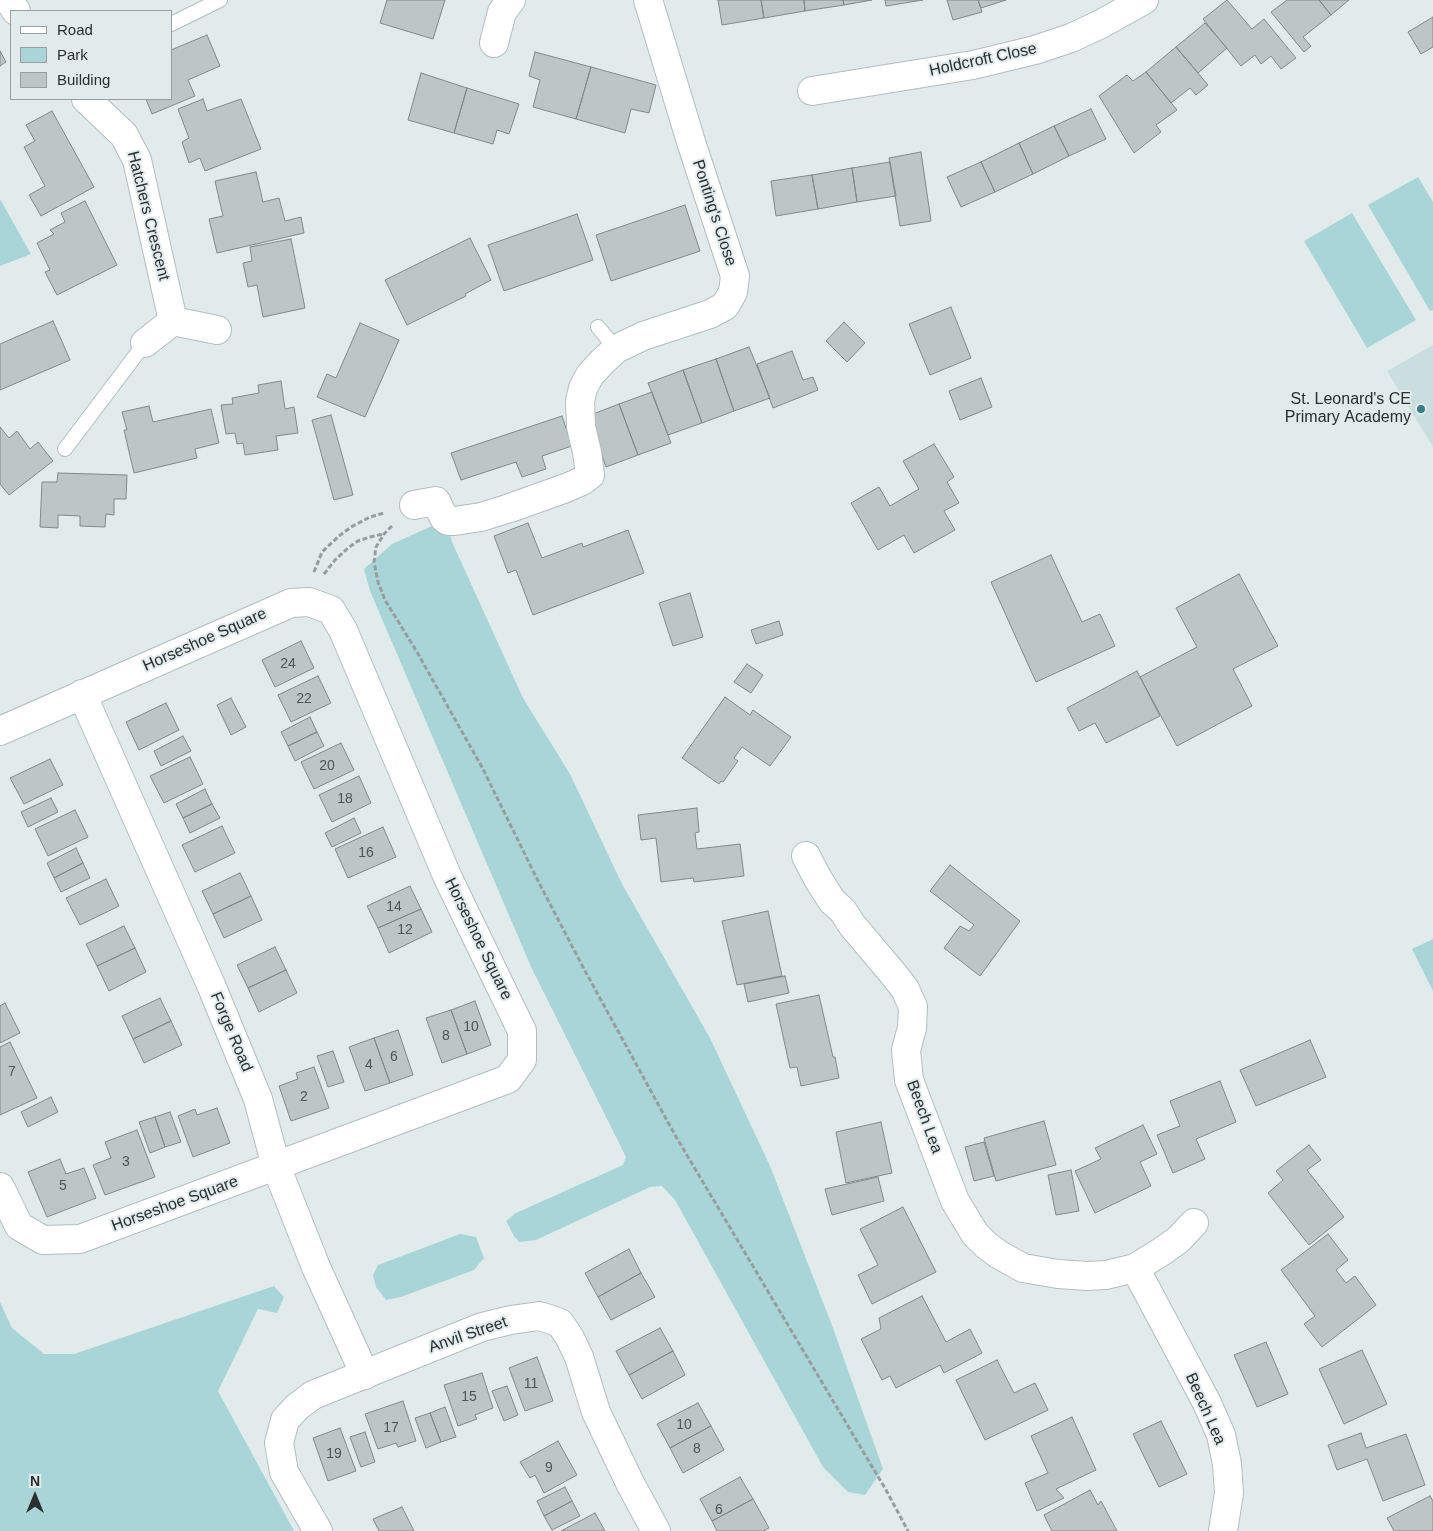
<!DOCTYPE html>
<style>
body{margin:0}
#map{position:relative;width:1433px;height:1531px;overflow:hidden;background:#e1ebec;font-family:Helvetica,sans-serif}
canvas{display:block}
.legend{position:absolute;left:10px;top:10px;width:162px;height:90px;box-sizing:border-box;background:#e1ebec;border:1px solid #989fa0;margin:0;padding:6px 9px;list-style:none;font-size:15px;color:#2a2e2e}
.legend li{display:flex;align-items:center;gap:10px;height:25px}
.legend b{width:25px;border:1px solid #989fa0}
.north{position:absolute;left:10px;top:1471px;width:50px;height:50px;-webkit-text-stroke:4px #e1ebec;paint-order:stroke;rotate:0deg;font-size:14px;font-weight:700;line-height:20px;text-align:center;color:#2a2e2e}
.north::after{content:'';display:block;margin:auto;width:18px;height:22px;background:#2a2e2e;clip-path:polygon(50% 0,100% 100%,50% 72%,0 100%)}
</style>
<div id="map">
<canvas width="1433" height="1531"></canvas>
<ul class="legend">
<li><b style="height:6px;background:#fff"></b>Road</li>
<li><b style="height:14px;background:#a9d5d9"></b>Park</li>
<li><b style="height:14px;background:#bdc6c7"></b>Building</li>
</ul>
<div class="north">N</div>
</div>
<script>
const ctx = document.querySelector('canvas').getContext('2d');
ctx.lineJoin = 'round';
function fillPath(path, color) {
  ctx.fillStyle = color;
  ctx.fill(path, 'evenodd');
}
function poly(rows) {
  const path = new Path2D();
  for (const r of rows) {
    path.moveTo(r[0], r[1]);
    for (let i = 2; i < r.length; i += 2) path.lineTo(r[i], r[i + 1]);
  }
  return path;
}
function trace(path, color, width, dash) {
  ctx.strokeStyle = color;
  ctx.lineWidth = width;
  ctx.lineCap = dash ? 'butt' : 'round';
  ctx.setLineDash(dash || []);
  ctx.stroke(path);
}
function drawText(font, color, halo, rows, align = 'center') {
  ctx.font = font + ' Helvetica,sans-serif';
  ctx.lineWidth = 4;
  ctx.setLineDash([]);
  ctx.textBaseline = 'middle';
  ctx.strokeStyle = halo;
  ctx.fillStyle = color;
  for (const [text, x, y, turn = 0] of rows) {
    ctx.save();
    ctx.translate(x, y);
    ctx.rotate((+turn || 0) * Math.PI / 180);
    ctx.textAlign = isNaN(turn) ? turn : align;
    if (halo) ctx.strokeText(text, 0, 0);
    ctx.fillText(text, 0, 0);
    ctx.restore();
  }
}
const built = poly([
 [1433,345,1433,447,1387,371]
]);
const green = poly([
 [1418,177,1433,202,1433,310,1430,311,1368,205],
 [0,199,31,254,0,266],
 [1352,213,1416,320,1367,348,1304,241],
 [432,526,449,529,452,542,523,698,570,774,622,884,710,1038,770,1166,833,1328,883,1469,865,1495,848,1492,823,1467,675,1200,662,1186,650,1187,536,1240,519,1242,514,1236,506,1221,516,1213,623,1165,626,1157,532,969,370,591,364,569,392,544],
 [1433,939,1433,991,1412,949],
 [460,1234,476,1237,484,1258,474,1270,401,1297,386,1300,376,1287,373,1275,378,1265],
 [274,1286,284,1297,277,1313,258,1309,218,1391,294,1531,0,1531,0,1302,12,1328,44,1354,74,1354]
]);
const building = poly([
 [387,0,445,0,433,39,380,23,387,0],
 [718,0,761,0,764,18,722,25,718,0],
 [761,0,804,0,805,11,764,18,761,0],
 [804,0,843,0,844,5,805,11,804,0],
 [843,0,872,0,844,5,843,0],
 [885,0,923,0,886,6,885,0],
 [947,0,978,0,982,12,953,20,947,0],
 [978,0,1006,0,981,8,978,0],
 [1227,0,1252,29,1264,19,1296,58,1281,69,1271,56,1261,64,1255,55,1241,66,1203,19,1227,0],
 [1287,0,1319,0,1331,15,1303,37,1311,46,1304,52,1271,12,1287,0],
 [1319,0,1349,0,1331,15,1319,0],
 [1433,17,1433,47,1421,54,1408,32,1433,17],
 [1205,23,1227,48,1198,73,1176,47,1205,23],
 [207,35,220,66,188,80,195,96,152,114,146,99,171,99,171,50,207,35],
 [1176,47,1208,85,1196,95,1190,88,1171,103,1146,72,1176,47],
 [0,51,6,62,0,66,0,51],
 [535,52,591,67,576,119,533,107,540,80,529,76,535,52],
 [591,67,656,85,649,113,631,109,625,133,576,119,591,67],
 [1146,72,1177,110,1156,125,1161,132,1134,153,1099,96,1127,75,1133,81,1146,72],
 [421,73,467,88,454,133,408,120,421,73],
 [467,88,519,104,509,134,497,130,493,144,454,133,467,88],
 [203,99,207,111,241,99,261,149,205,171,200,158,189,163,182,142,189,138,178,109,203,99],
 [1091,109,1106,139,1069,156,1054,126,1091,109],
 [52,111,94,187,41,216,29,195,45,186,24,147,35,141,26,125,52,111],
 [1054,126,1069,156,1033,174,1019,143,1054,126],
 [1019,143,1033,174,995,192,981,162,1019,143],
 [921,152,931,221,900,226,889,158,921,152],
 [890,162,896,196,857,202,852,168,890,162],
 [981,162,995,192,961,207,947,177,981,162],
 [852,168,857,202,818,209,812,175,852,168],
 [256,172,263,202,279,198,285,221,301,217,304,233,217,253,209,219,223,216,215,181,256,172],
 [812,175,818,209,776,216,771,181,812,175],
 [85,201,117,265,57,295,45,272,50,270,37,243,54,234,50,230,65,222,61,213,85,201],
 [685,205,700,251,611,281,596,235,685,205],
 [577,214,593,260,504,291,488,245,577,214],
 [470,238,491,280,465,294,466,296,407,325,385,280,470,238],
 [291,239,305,308,263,317,257,285,248,287,243,263,252,261,250,247,291,239],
 [951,307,971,358,930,375,909,324,951,307],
 [53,321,70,360,0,390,0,344,53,321],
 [844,322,865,343,847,362,826,341,844,322],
 [360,323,399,340,365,417,317,397,327,374,336,378,360,323],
 [749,347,770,398,734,411,716,359,749,347],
 [792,351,803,380,813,377,818,390,773,408,757,364,792,351],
 [716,359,734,411,702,423,683,370,716,359],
 [683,370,702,423,668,435,648,383,683,370],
 [981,378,992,407,960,420,949,391,981,378],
 [281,381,285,409,294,407,298,433,276,436,278,450,245,455,243,443,237,444,235,433,226,434,221,405,233,404,232,398,259,393,258,385,281,381],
 [652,392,671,443,638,455,619,404,652,392],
 [619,404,638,455,606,467,588,416,619,404],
 [149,406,153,422,211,409,219,443,195,449,197,458,134,473,124,430,127,430,122,412,149,406],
 [331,415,353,495,334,500,312,420,331,415],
 [562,416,572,446,542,456,546,469,522,477,516,462,461,480,451,453,562,416],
 [0,427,9,438,17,431,30,449,38,442,53,461,9,495,0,484,0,427],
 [934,444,954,477,947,482,959,503,944,511,955,530,914,553,904,535,878,550,851,503,879,487,890,506,919,489,903,461,934,444],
 [58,473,127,475,126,499,114,499,114,515,106,514,105,527,80,526,80,516,58,515,58,528,40,527,42,482,57,482,58,473],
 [528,523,542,558,582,543,583,547,628,530,644,573,533,615,516,570,508,573,494,536,528,523],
 [1051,555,1082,622,1100,614,1115,646,1036,682,991,582,1051,555],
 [1239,574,1278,646,1233,669,1252,706,1177,746,1140,677,1197,647,1176,608,1239,574],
 [690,593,703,637,673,646,659,603,690,593],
 [779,621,783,635,756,644,751,630,779,621],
 [301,641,314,668,275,687,262,660,301,641],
 [747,664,763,675,751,693,734,682,747,664],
 [1137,671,1160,716,1106,743,1095,723,1079,731,1067,708,1137,671],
 [318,676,331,703,291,722,278,695,318,676],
 [725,697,750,715,753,710,791,737,770,766,742,747,734,758,738,761,723,782,721,781,719,784,682,758,725,697],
 [231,698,246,727,231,735,217,705,231,698],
 [166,703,179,730,139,750,126,722,166,703],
 [310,717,317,732,288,746,281,732,310,717],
 [317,732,324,746,295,761,288,746,317,732],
 [183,736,191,751,161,766,154,751,183,736],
 [341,743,354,770,314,789,301,762,341,743],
 [190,757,203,784,164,803,150,776,190,757],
 [50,759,63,785,24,804,10,778,50,759],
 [359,776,371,803,332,822,319,795,359,776],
 [205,789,212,804,183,818,176,804,205,789],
 [51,798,58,812,28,827,21,812,51,798],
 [212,804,220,818,190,833,183,818,212,804],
 [697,808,699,832,695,833,697,849,740,844,744,876,694,882,693,878,661,882,656,838,641,840,638,815,697,808],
 [75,810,88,837,48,856,35,829,75,810],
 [354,818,361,833,332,847,325,833,354,818],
 [222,826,235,853,195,872,182,845,222,826],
 [383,827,396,857,348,878,335,849,383,827],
 [76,848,83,863,54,878,47,863,76,848],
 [83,863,90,878,61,892,54,878,83,863],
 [950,865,1020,921,980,976,944,948,960,926,969,931,974,925,930,891,950,865],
 [240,873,251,896,213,914,202,891,240,873],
 [106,879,119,906,80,925,66,898,106,879],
 [410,886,421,909,378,928,367,906,410,886],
 [251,896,262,920,224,938,213,914,251,896],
 [421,909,432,932,389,953,378,928,421,909],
 [768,911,782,976,737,985,722,921,768,911],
 [124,926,135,948,97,966,86,944,124,926],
 [275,947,286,970,248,988,237,965,275,947],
 [135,948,146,972,109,991,97,966,135,948],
 [286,970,297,993,259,1012,248,988,286,970],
 [785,976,789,993,748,1002,744,984,785,976],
 [819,995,833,1057,835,1057,839,1078,801,1086,797,1067,790,1068,776,1004,819,995],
 [160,998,171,1021,133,1039,122,1016,160,998],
 [475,1001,491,1045,467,1054,451,1010,475,1001],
 [5,1003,20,1033,0,1043,0,1006,5,1003],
 [451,1010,467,1054,442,1063,426,1018,451,1010],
 [171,1021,182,1045,144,1063,133,1039,171,1021],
 [398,1030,413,1075,390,1083,374,1038,398,1030],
 [374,1038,390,1083,365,1091,349,1047,374,1038],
 [1310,1040,1326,1077,1256,1106,1240,1070,1310,1040],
 [10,1042,37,1098,0,1115,0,1047,10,1042],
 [333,1051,344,1082,328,1087,317,1056,333,1051],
 [314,1067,329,1108,291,1121,279,1086,298,1079,296,1073,314,1067],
 [1220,1081,1236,1122,1196,1139,1205,1159,1173,1173,1157,1135,1180,1126,1170,1101,1220,1081],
 [51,1097,58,1112,28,1127,21,1112,51,1097],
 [217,1108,230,1143,193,1157,178,1116,195,1109,197,1115,217,1108],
 [170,1112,181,1142,165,1147,155,1117,170,1112],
 [155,1117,165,1147,150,1153,139,1122,155,1117],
 [1044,1121,1056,1165,996,1181,984,1138,1044,1121],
 [881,1122,892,1173,846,1183,836,1132,881,1122],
 [1143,1125,1157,1154,1140,1162,1151,1186,1095,1213,1075,1171,1101,1159,1095,1148,1143,1125],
 [137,1130,155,1177,105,1195,93,1165,111,1158,105,1142,137,1130],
 [984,1142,994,1176,974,1181,965,1147,984,1142],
 [1309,1145,1321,1160,1307,1170,1344,1217,1309,1245,1268,1193,1283,1180,1276,1171,1309,1145],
 [60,1159,66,1174,84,1168,96,1198,47,1217,28,1172,60,1159],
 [1071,1170,1079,1211,1056,1215,1048,1175,1071,1170],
 [878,1177,884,1201,832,1215,825,1189,878,1177],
 [903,1207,936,1272,872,1304,858,1275,878,1265,860,1229,903,1207],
 [1328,1234,1348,1260,1336,1270,1346,1283,1355,1276,1376,1305,1322,1347,1304,1324,1315,1316,1281,1270,1328,1234],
 [629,1249,641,1273,598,1297,585,1273,629,1249],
 [641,1273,655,1297,611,1320,598,1297,641,1273],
 [922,1296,946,1342,970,1329,982,1353,944,1373,940,1365,896,1388,890,1376,882,1380,861,1339,881,1329,879,1318,922,1296],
 [660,1328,673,1351,629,1375,616,1351,660,1328],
 [1266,1342,1288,1394,1257,1407,1234,1355,1266,1342],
 [1362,1350,1387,1404,1344,1424,1319,1369,1362,1350],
 [673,1351,685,1375,642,1399,629,1375,673,1351],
 [537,1357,553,1401,525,1411,509,1368,537,1357],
 [997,1360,1014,1393,1035,1383,1048,1410,985,1440,956,1380,997,1360],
 [482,1373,493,1408,475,1415,477,1419,458,1426,444,1385,482,1373],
 [507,1386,518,1415,504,1421,492,1391,507,1386],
 [403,1401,416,1441,398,1447,396,1443,378,1449,365,1414,403,1401],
 [698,1403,711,1426,670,1448,657,1424,698,1403],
 [445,1407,456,1437,441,1442,430,1413,445,1407],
 [430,1413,441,1442,426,1448,415,1418,430,1413],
 [1072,1417,1096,1470,1056,1489,1064,1498,1037,1511,1025,1483,1048,1473,1031,1436,1072,1417],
 [1161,1421,1187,1474,1159,1487,1133,1434,1161,1421],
 [711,1426,724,1450,683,1473,670,1448,711,1426],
 [340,1428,356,1471,328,1481,313,1438,340,1428],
 [365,1432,375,1462,361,1467,350,1437,365,1432],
 [1361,1433,1366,1448,1406,1434,1425,1485,1383,1501,1367,1459,1337,1470,1328,1445,1361,1433],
 [558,1441,577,1475,544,1493,535,1475,530,1478,520,1462,558,1441],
 [740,1477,753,1499,712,1521,700,1499,740,1477],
 [565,1487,572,1501,544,1516,537,1501,565,1487],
 [1090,1490,1098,1505,1101,1501,1117,1531,1052,1531,1044,1515,1090,1490],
 [1430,1496,1433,1501,1433,1531,1394,1531,1387,1518,1430,1496],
 [753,1499,769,1528,763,1531,717,1531,712,1521,753,1499],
 [572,1501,580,1516,552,1530,544,1516,572,1501],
 [402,1507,414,1531,379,1531,373,1519,402,1507],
 [595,1513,605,1531,561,1531,595,1513]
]);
const path = poly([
 [392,526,384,534,376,547,374,562,378,582,385,600,417,652,483,769,537,879,584,969,675,1135,886,1490,908,1531],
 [314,572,322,552,339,536,351,527,370,517,384,513],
 [324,574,335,560,348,548,358,541,370,537,383,534]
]);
const lane = poly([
 [171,24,220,0],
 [598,327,616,349],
 [65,449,145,343]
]);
const street = poly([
 [9,0,16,11],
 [494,43,502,12,511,0],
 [812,91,973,65,1035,50,1071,38,1101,24,1144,0],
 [86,99,124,135,137,160,173,321],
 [145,343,173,321,217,330],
 [414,505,436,501,444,518,448,521,455,521,481,517,510,508,566,488,582,481,590,475,587,452,581,427,580,401,583,388,590,375,602,362,616,349,643,336,710,314,725,306,733,292,735,276,692,145,648,0],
 [82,694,211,985,258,1099,276,1166,316,1267,365,1375],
 [0,731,291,603,309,602,331,610,343,630,448,878,522,1031,522,1060,508,1079,80,1239,43,1240,19,1226,0,1187],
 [806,856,818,879,832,901,843,911,852,925,895,976,905,989,913,1007,912,1028,906,1050,909,1080,955,1201,975,1234,986,1245,998,1254,1023,1268,1058,1274,1087,1276,1106,1275,1135,1268,1207,1403,1221,1435,1227,1464,1229,1493,1223,1531],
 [1135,1268,1161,1252,1178,1240,1194,1223],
 [318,1531,284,1472,279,1443,285,1420,297,1407,313,1395,482,1327,511,1320,539,1316,549,1319,560,1323,570,1338,579,1357,596,1412,630,1483,656,1531]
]);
const markers = [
 [1421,409,5,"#357e84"]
];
const numberNames = [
 ["24",288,664],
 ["22",304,699],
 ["20",327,766],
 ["18",345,799],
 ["16",366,853],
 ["14",394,907],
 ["12",405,930],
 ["10",471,1027],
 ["8",446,1036],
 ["6",394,1057],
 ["4",369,1065],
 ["7",12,1072],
 ["2",304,1097],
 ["3",126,1162],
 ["5",63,1186],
 ["11",531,1384],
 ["15",469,1397],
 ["10",684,1425],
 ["17",391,1428],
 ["8",697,1449],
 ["19",334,1454],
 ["9",549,1468],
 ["6",719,1510]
];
const streetNames = [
 ["Holdcroft Close",983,60,-12],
 ["Ponting's Close",714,213,72],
 ["Hatchers Crescent",148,216,76],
 ["Horseshoe Square",205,640,-24],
 ["Horseshoe Square",478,939,64],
 ["Forge Road",231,1032,67],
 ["Beech Lea",924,1117,70],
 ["Horseshoe Square",175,1204,-20],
 ["Anvil Street",468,1335,-19],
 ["Beech Lea",1205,1409,66]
];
const poiNames = [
 ["St. Leonard's CE",1411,400],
 ["Primary Academy",1411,418]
];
fillPath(built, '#cbdedf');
fillPath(green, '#a9d5d9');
fillPath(building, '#bdc6c7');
trace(building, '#80898a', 1);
trace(lane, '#b4bdbe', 16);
trace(street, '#b4bdbe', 30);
trace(path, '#969d9e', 3, [5, 2.5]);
trace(lane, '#fff', 14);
trace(street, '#fff', 28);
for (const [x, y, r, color] of markers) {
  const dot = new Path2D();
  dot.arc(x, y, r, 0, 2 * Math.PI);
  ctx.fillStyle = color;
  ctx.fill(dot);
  trace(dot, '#e1ebec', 2);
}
drawText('14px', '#4f5454', null, numberNames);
drawText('16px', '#2a2e2e', '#e1ebec', streetNames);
drawText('16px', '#2a2e2e', '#e1ebec', poiNames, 'right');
</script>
